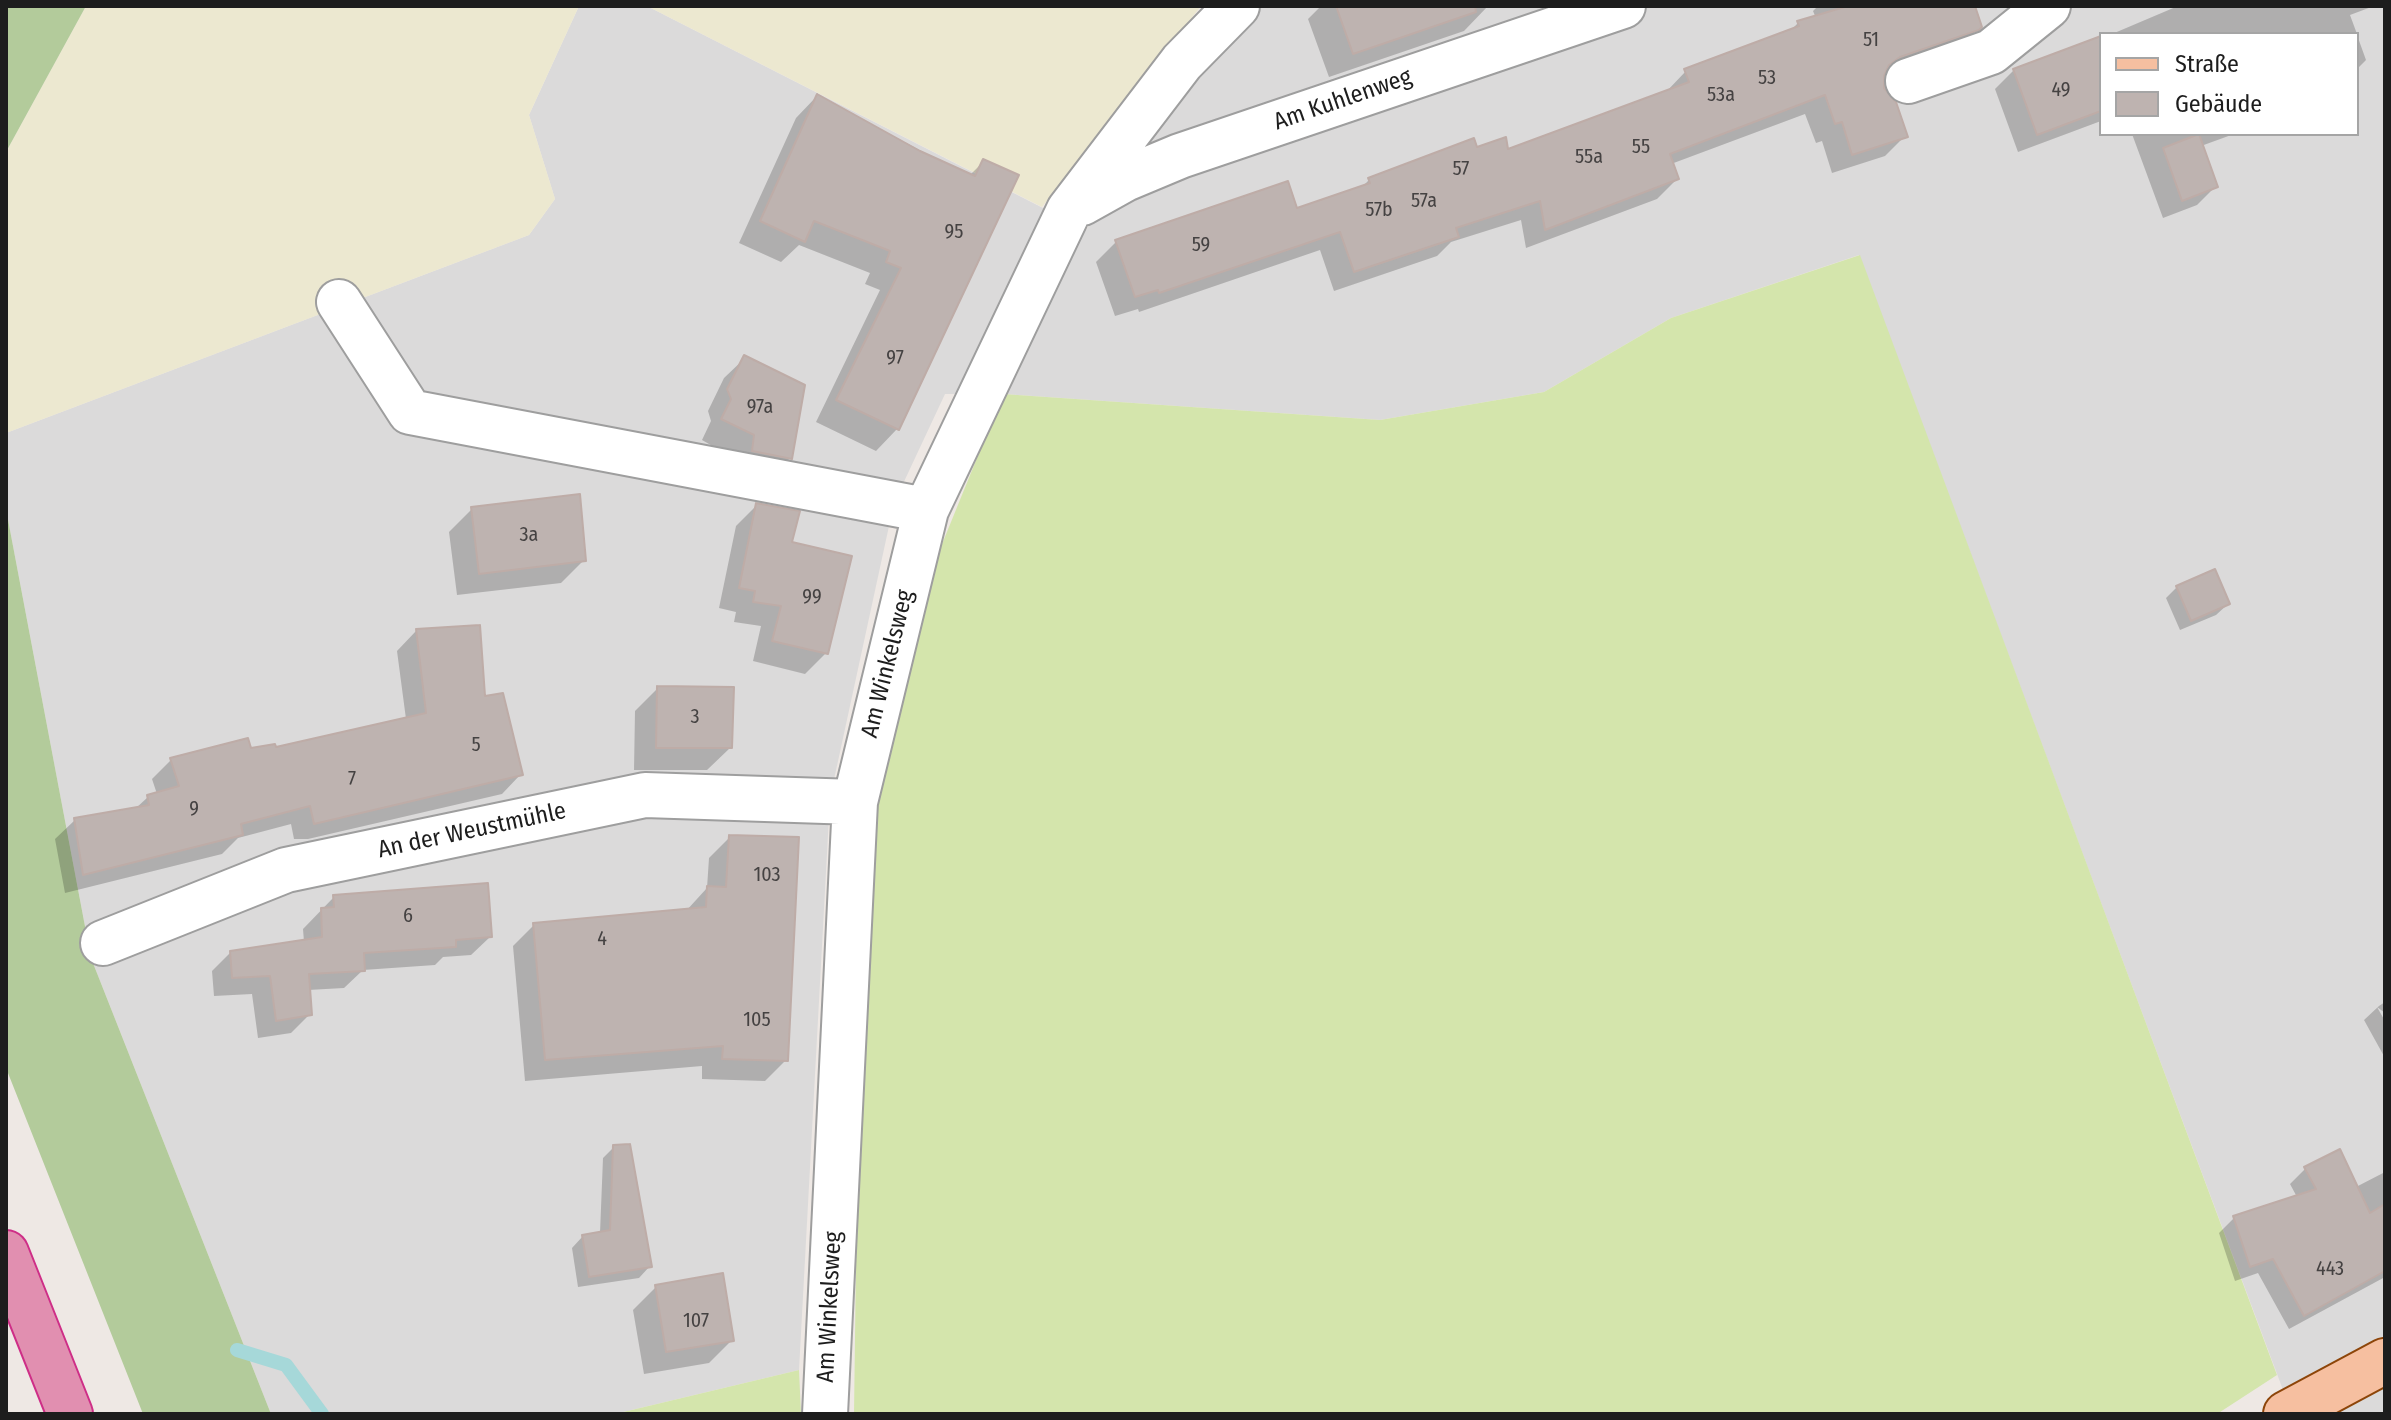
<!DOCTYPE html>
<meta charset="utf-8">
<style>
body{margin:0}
#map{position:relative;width:2391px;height:1420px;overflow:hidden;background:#eee8e4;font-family:"Fira Sans Condensed",sans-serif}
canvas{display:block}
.frame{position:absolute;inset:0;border:8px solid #1d1d1d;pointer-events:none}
.legend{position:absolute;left:2099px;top:32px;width:260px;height:104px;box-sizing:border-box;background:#fff;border:2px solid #a5a5a5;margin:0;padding:10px 14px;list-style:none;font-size:24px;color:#1d1d1d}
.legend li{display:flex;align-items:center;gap:16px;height:40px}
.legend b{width:40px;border:2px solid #a5a5a5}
</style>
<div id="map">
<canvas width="2391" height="1420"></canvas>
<div class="frame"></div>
<ul class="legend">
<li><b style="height:10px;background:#f6bfa0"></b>Straße</li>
<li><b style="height:22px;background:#beb3b0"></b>Gebäude</li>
</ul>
</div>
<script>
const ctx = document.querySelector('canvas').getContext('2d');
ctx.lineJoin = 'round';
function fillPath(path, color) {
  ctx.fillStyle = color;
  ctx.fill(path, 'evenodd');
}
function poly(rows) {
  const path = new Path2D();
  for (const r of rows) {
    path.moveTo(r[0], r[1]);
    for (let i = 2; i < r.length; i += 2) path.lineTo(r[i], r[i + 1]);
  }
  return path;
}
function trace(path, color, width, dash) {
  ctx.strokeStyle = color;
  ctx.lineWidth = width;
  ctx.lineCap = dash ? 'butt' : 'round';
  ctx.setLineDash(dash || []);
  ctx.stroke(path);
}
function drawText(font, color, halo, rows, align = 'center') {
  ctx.font = font + ' "Fira Sans Condensed",sans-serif';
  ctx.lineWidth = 7;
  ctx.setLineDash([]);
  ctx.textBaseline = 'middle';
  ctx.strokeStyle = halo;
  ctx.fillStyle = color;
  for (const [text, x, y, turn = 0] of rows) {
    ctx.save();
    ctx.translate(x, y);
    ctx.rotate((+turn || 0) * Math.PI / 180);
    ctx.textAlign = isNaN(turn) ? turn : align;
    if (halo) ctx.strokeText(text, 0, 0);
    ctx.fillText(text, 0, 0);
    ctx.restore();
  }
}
const residential = poly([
 [579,6,647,6,1086,230,1171,109,1254,6,2385,6,2385,1414,2292,1414,1859,255,1671,318,1544,392,1380,420,1003,394,945,394,894,503,830,798,799,1370,615,1414,271,1414,91,958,6,509,6,433,529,235,555,199,529,115],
 [2101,34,2357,34,2357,134,2101,134]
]);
const farmland = poly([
 [86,6,579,6,529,115,555,199,529,235,6,433,6,152],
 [647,6,1201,6,1042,207]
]);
const grass = poly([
 [1860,255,2277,1375,2217,1414,854,1414,858,1110,867,843,938,554,1003,394,1380,420,1544,392,1671,318],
 [799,1370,801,1414,615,1414]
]);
const forest = poly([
 [6,6,86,6,6,152],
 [6,509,91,958,271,1414,143,1414,6,1068]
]);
const shadow = poly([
 [1321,6,1488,6,1464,31,1329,77,1308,19],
 [1818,6,1972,6,1979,27,1959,47,1882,75,1882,89,1905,136,1885,156,1832,173,1822,141,1816,143,1805,114,1671,164,1677,179,1657,199,1526,248,1521,220,1451,242,1437,256,1334,291,1320,250,1139,312,1138,309,1115,316,1096,262,1116,242,1295,211,1361,188,1369,180,1473,141,1476,149,1507,152,1666,92,1686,71,1789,32,1798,23,1816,18,1813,11],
 [2178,6,2374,6,2350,15,2357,34,2112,34],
 [2357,35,2366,60,2357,69],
 [2101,38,2101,121,2018,152,1995,89,2014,70],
 [817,96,969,176,984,161,1016,176,897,429,876,451,816,422,880,290,865,284,870,273,799,245,781,262,739,243,796,118],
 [2132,134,2234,134,2201,146,2216,186,2197,205,2163,218],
 [745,358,790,458,770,479,702,440,711,421,708,411,724,378],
 [757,505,790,543,826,653,805,674,753,661,761,626,734,622,736,612,719,608,736,526],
 [472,509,584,560,561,583,457,595,449,532],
 [2177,587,2228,604,2216,615,2180,630,2166,598],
 [416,631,483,699,521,774,502,794,308,839,294,839,291,824,238,838,222,854,65,893,55,839,75,820,135,809,148,797,157,794,152,779,171,760,274,750,406,719,397,651],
 [658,688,730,748,707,770,634,770,635,711],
 [730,837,786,1060,765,1081,702,1079,702,1066,525,1081,513,946,534,925,686,911,707,888,709,858],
 [334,897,490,937,471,955,443,957,435,965,363,970,344,988,308,990,310,1014,291,1033,258,1038,252,994,214,996,212,971,230,953,304,942,303,929],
 [2385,1002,2385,1013,2377,1007,2385,1021,2385,1058,2364,1020,2379,1006],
 [614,1147,650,1266,639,1278,578,1287,572,1248,583,1236,600,1233,603,1158],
 [2339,1152,2356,1187,2385,1172,2385,1277,2289,1329,2258,1273,2235,1281,2219,1233,2234,1218,2297,1197,2290,1184,2305,1169],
 [656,1287,732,1340,709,1363,644,1374,633,1310]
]);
const stream = poly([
 [237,1350,286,1365,322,1414]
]);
const building = poly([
 [1336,6,1475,6,1476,12,1353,54,1336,6],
 [1848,6,1975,6,1982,27,1979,30,1900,57,1889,65,1884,76,1884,88,1896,102,1908,137,1852,155,1842,122,1835,124,1825,95,1670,154,1679,179,1545,230,1540,201,1456,228,1459,237,1354,272,1340,232,1159,293,1158,290,1135,297,1115,240,1288,181,1297,208,1370,183,1368,178,1474,138,1477,147,1506,137,1508,149,1689,82,1684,69,1799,26,1797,21,1848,6],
 [2101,36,2101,111,2037,135,2013,69,2101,36],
 [817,94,920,151,975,176,983,159,1019,175,899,430,836,400,901,268,886,262,890,251,814,221,805,242,760,221,817,94],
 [2199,134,2218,187,2182,201,2163,148,2199,134],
 [744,355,805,385,792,459,752,451,754,435,721,419,731,399,727,389,744,355],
 [580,494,586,561,479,574,471,507,580,494],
 [756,503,800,511,792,542,852,556,828,654,772,641,781,606,753,602,755,591,739,588,756,503],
 [2215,569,2230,604,2191,621,2176,586,2215,569],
 [480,625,485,696,503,693,523,775,314,824,310,806,241,824,243,835,83,875,74,818,149,805,147,795,179,786,170,758,248,738,251,748,275,744,276,747,426,713,416,629,480,625],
 [657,686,734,687,732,748,656,748,657,686],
 [729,835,799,837,788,1061,722,1059,723,1046,545,1060,533,923,706,907,707,886,726,887,729,835],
 [488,883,492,937,456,940,456,947,364,953,365,971,309,974,312,1015,276,1021,270,976,232,978,230,951,322,937,321,908,334,907,333,895,488,883],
 [630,1144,652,1267,589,1277,582,1235,610,1230,613,1145,630,1144],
 [2340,1149,2370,1213,2385,1204,2385,1271,2304,1316,2273,1259,2250,1267,2233,1216,2316,1189,2304,1167,2340,1149],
 [723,1273,734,1341,666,1352,655,1285,723,1273]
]);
const minor = poly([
 [1908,81,1991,52,2048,6],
 [1082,203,1125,179,1180,156,1623,6],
 [339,302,410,412,926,510],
 [103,943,286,870,645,795,855,802],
 [825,1414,855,802,926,510,1069,210,1182,62,1237,6]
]);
const major = poly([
 [2286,1414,2385,1361]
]);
const highway = poly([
 [6,1253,70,1414]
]);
const numberNames = [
 ["51",1871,40],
 ["53",1767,78],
 ["49",2061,90],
 ["53a",1721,95],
 ["55",1641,147],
 ["55a",1589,157],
 ["57",1461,169],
 ["57a",1424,201],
 ["57b",1379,210],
 ["95",954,232],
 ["59",1201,245],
 ["97",895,358],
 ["97a",760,407],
 ["3a",529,535],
 ["99",812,597],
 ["3",695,717],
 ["5",476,745],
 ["7",352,779],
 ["9",194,809],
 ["103",767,875],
 ["6",408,916],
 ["4",602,939],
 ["105",757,1020],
 ["443",2330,1269],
 ["107",696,1321]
];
const streetNames = [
 ["Am Kuhlenweg",1343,100,-19],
 ["Am Winkelsweg",888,664,-76],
 ["An der Weustmühle",472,831,-12],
 ["Am Winkelsweg",830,1307,-87]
];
fillPath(residential, '#dbdada');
fillPath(farmland, '#ece8d0');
fillPath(grass, '#d4e5ac');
fillPath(forest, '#b3cb9b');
fillPath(shadow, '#0003');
trace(stream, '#a6d8d9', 14);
fillPath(building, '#beb3b0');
trace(building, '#beaca7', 2);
trace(minor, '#9e9e9e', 48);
trace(major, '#8d4509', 48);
trace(highway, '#ce2e87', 48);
trace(minor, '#fff', 44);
trace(major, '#f6bfa0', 44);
trace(highway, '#e18fb0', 44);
drawText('20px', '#454242', null, numberNames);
drawText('24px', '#1d1d1d', '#fff', streetNames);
</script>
